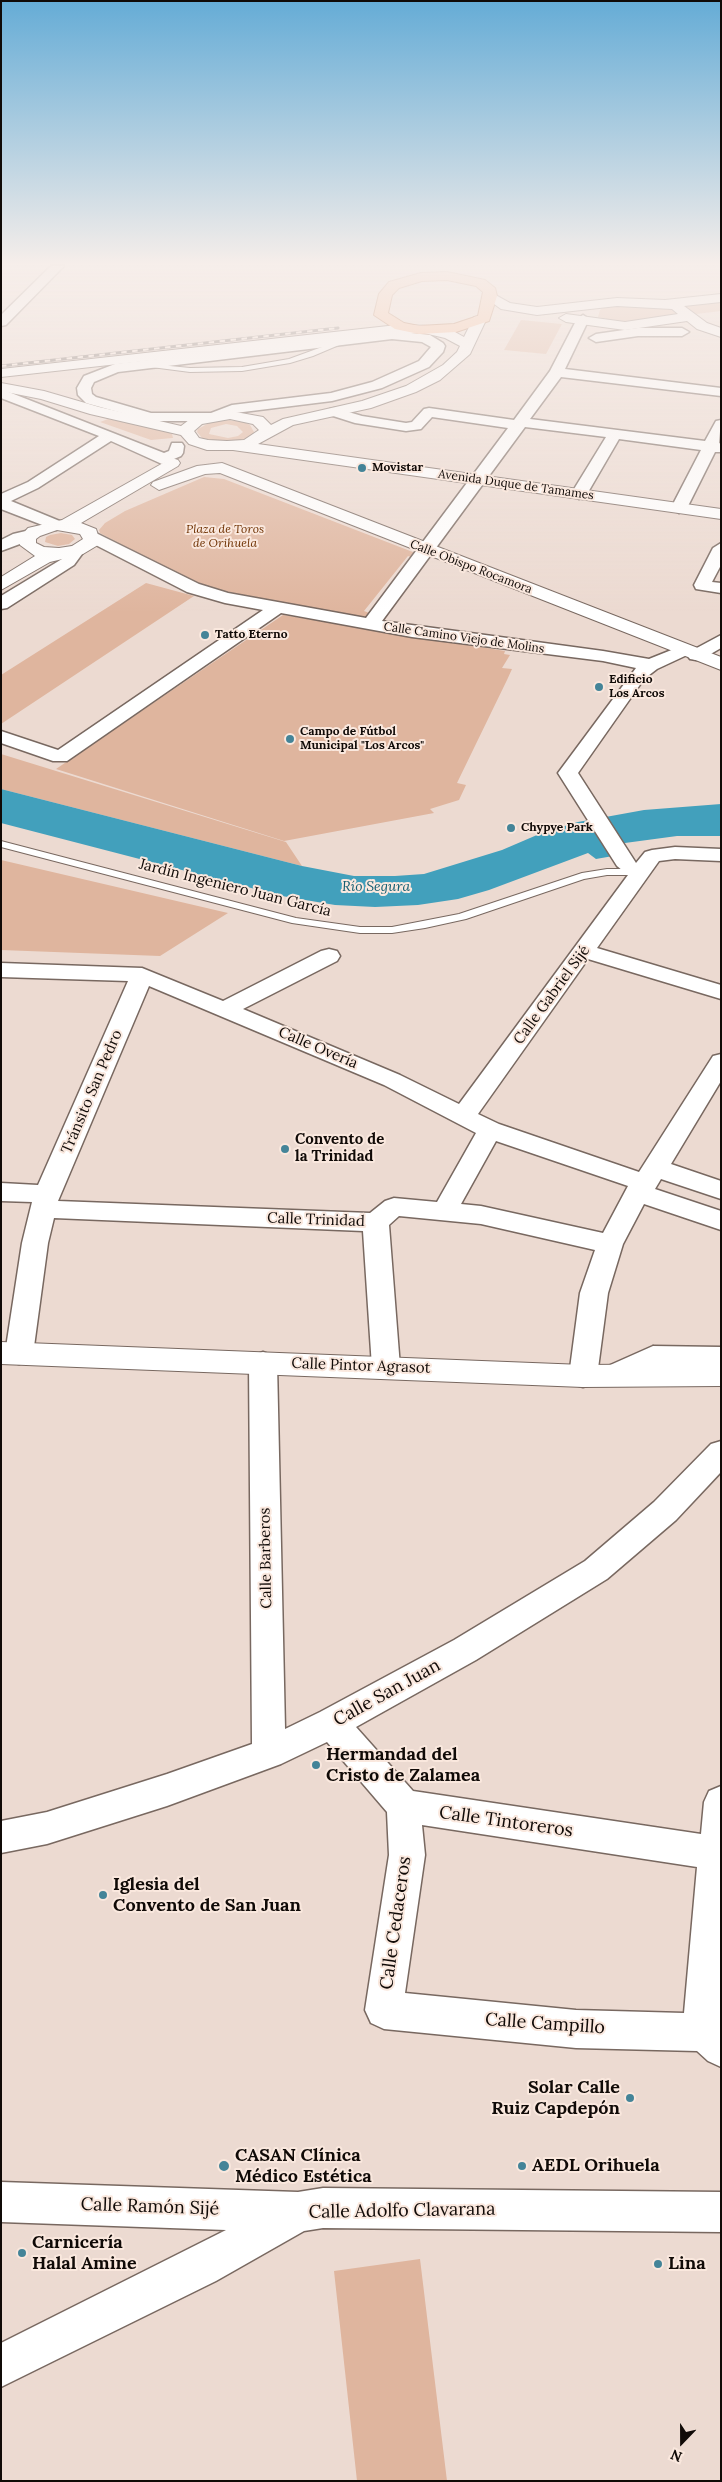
<!DOCTYPE html>
<meta charset="utf-8">
<style>
body{margin:0}
#map{position:relative;width:722px;height:2482px;overflow:hidden;background:#ecdad1;font-family:Lora,serif}
canvas{display:block}
.frame{position:absolute;inset:0;border:2px solid #100a07;pointer-events:none}
.north{position:absolute;left:657px;top:2417px;width:50px;height:50px;-webkit-text-stroke:4px #fae8de;paint-order:stroke;rotate:202deg;font-size:14px;font-weight:700;line-height:20px;text-align:center;color:#100a07}
.north::after{content:'';display:block;margin:auto;width:18px;height:22px;background:#100a07;clip-path:polygon(50% 0,100% 100%,50% 72%,0 100%)}
</style>
<div id="map">
<canvas width="722" height="2482"></canvas>
<div class="frame"></div>
<div class="north">N</div>
</div>
<script>
const ctx = document.querySelector('canvas').getContext('2d');
ctx.lineJoin = 'round';
function fillPath(path, color) {
  ctx.fillStyle = color;
  ctx.fill(path, 'evenodd');
}
function poly(rows) {
  const path = new Path2D();
  for (const r of rows) {
    path.moveTo(r[0], r[1]);
    for (let i = 2; i < r.length; i += 2) path.lineTo(r[i], r[i + 1]);
  }
  return path;
}
function trace(path, color, width, dash) {
  ctx.strokeStyle = color;
  ctx.lineWidth = width;
  ctx.lineCap = dash ? 'butt' : 'round';
  ctx.setLineDash(dash || []);
  ctx.stroke(path);
}
function drawText(font, color, halo, rows, align = 'center') {
  ctx.font = font + ' Lora,serif';
  ctx.lineWidth = 4;
  ctx.setLineDash([]);
  ctx.textBaseline = 'middle';
  ctx.strokeStyle = halo;
  ctx.fillStyle = color;
  for (const [text, x, y, turn = 0] of rows) {
    ctx.save();
    ctx.translate(x, y);
    ctx.rotate((+turn || 0) * Math.PI / 180);
    ctx.textAlign = isNaN(turn) ? turn : align;
    if (halo) ctx.strokeText(text, 0, 0);
    ctx.fillText(text, 0, 0);
    ctx.restore();
  }
}
const green = poly([
 [721,301,721,311,622,323,598,317,600,310,609,304],
 [521,320,562,324,546,354,504,350],
 [108,419,162,430,172,434,173,438,151,440,100,422],
 [227,420,244,422,250,425,254,432,252,436,239,441,220,443,203,439,197,432,198,429,209,423],
 [226,424,237,426,243,432,238,436,228,438,209,434,211,428],
 [204,477,224,479,418,554,416,559,408,556,364,611,372,614,365,618,229,594,207,588,179,576,100,533,99,530,105,523,125,511],
 [61,533,72,535,75,539,69,544,58,546,45,542,46,537,50,535],
 [146,583,194,596,1,724,1,675],
 [283,615,505,651,504,654,510,655,502,668,512,669,507,680,457,783,466,785,459,800,430,809,434,813,284,841,56,769],
 [1,754,286,842,302,866,1,789],
 [1,860,228,913,160,956,1,950],
 [420,2259,447,2481,357,2481,334,2271]
]);
const water = poly([
 [1,789,302,866,354,876,395,876,424,874,502,850,544,832,578,822,644,810,721,804,721,836,677,836,610,845,613,856,596,859,588,853,489,890,458,899,418,905,375,907,335,905,282,896,1,823]
]);
const lane = poly([
 [344,339,346,342,313,356,290,363,242,371,190,372,136,365,140,363,190,368,242,367,289,359,344,339],
 [1,841,296,918,360,927,392,927,459,914,582,873,607,869,638,869,643,872,638,875,607,875,584,879,466,919,425,928,392,933,360,933,292,923,1,847,1,841]
]);
const street = poly([
 [51,266,64,266,6,325,1,326,1,315,51,266],
 [583,315,589,319,565,369,721,388,721,396,561,377,530,419,705,441,716,421,721,420,719,443,721,444,721,452,715,452,687,508,679,513,671,508,701,450,619,439,587,494,579,499,571,494,606,437,525,427,382,621,603,651,649,659,684,645,690,646,693,650,721,635,721,648,702,659,696,660,690,659,687,655,657,669,644,679,578,773,636,863,645,852,652,850,675,847,721,849,721,861,675,859,659,861,597,948,721,985,721,999,588,959,478,1114,499,1124,639,1172,713,1056,721,1054,721,1081,671,1164,721,1181,721,1199,661,1179,655,1189,721,1211,721,1230,644,1204,623,1244,608,1293,597,1376,593,1384,583,1387,573,1384,569,1376,580,1293,595,1250,481,1224,399,1216,389,1225,400,1367,396,1375,386,1378,376,1375,372,1367,363,1231,54,1218,48,1243,33,1354,29,1361,19,1364,9,1361,5,1354,22,1243,32,1202,1,1201,1,1183,38,1185,128,981,1,977,1,963,142,968,223,1001,321,951,329,949,337,951,340,956,337,961,243,1009,400,1075,459,1104,628,875,617,866,558,773,636,668,603,661,412,637,281,613,67,761,53,761,1,743,1,731,58,750,263,610,225,603,187,592,86,540,84,537,86,534,98,534,199,584,228,593,366,618,508,428,432,417,421,429,406,431,355,423,330,415,328,412,330,409,335,408,362,416,406,423,412,422,424,409,429,408,514,420,550,371,577,319,583,315],
 [149,986,384,1085,476,1133,437,1202,394,1198,385,1201,370,1213,58,1201,149,986],
 [496,1141,628,1186,603,1233,481,1206,461,1204,496,1141],
 [638,328,682,328,689,332,682,336,638,336,596,342,589,338,596,334,638,328],
 [392,331,430,335,443,343,445,346,443,352,429,367,382,388,332,401,235,413,208,421,151,421,86,403,78,395,77,388,84,376,115,364,392,331],
 [392,339,422,342,431,347,419,361,372,382,331,393,232,405,211,413,151,413,96,397,92,394,91,388,94,382,118,372,392,339],
 [1,389,164,453,169,451,172,443,182,443,184,446,183,453,181,456,162,464,111,441,38,488,11,501,62,522,64,525,56,530,50,528,1,509,1,494,28,482,99,436,1,398,1,389],
 [30,530,36,532,38,535,36,538,1,551,1,540,13,534,30,530],
 [721,543,721,565,712,582,721,583,721,593,696,589,694,585,713,548,721,543],
 [77,545,85,550,74,565,7,608,1,609,1,596,62,559,71,547,77,545],
 [653,1346,721,1347,721,1369,656,1368,618,1385,608,1382,604,1374,608,1366,653,1346],
 [263,1352,273,1356,277,1363,285,1729,320,1712,454,1640,585,1561,654,1502,711,1444,721,1441,721,1472,676,1520,607,1579,476,1660,356,1727,413,1791,701,1834,704,1802,709,1791,721,1786,721,2067,708,2061,697,2051,576,2048,384,2029,371,2023,365,2010,389,1855,387,1812,327,1742,281,1764,167,1806,47,1844,1,1853,1,1821,47,1812,167,1774,252,1744,249,1363,253,1356,263,1352],
 [422,1825,697,1867,684,2013,576,2010,405,1993,425,1855,422,1825],
 [1,2182,298,2192,323,2188,721,2192,721,2232,323,2228,304,2231,216,2281,1,2387,1,2343,226,2230,1,2222,1,2182]
]);
const secondary = poly([
 [490,292,510,303,537,307,617,298,665,300,721,294,721,302,684,306,707,323,721,328,721,337,697,329,687,321,625,330,566,322,559,318,566,314,625,322,678,314,672,309,617,306,537,315,501,309,483,296,490,292],
 [479,316,486,320,470,354,440,380,416,392,371,408,293,425,258,444,721,509,721,519,233,450,207,450,189,444,181,435,90,414,41,399,1,391,1,383,44,391,99,407,181,426,193,417,230,411,263,417,271,425,283,419,362,401,406,386,443,365,457,352,460,346,445,338,424,333,397,333,1,377,1,369,397,325,429,326,455,332,464,337,474,317,479,316],
 [230,419,253,424,259,430,244,440,227,441,208,440,199,438,194,431,202,424,230,419],
 [172,458,178,460,180,463,178,466,81,523,96,529,100,541,98,545,83,554,50,562,1,590,1,577,35,556,20,545,19,538,28,528,62,520,172,458],
 [57,530,80,534,83,539,72,546,59,548,44,547,36,543,36,539,40,536,57,530],
 [222,463,721,657,721,670,220,473,205,474,159,490,151,485,153,482,197,466,222,463],
 [1,1342,583,1365,721,1364,721,1386,583,1387,1,1364,1,1342]
]);
const primary = poly([
 [447,272,485,280,495,288,497,296,489,321,456,332,419,334,395,329,374,315,379,294,389,282,421,273,447,272],
 [447,280,476,286,483,292,478,316,454,324,419,326,404,323,388,313,392,295,399,288,422,281,447,280]
]);
const rail = poly([
 [1,366,338,328]
]);
const markers = [
 [362,468,5,"#448498"],
 [205,635,5,"#448498"],
 [599,687,5,"#448498"],
 [290,739,5,"#448498"],
 [511,828,5,"#448498"],
 [285,1149,5,"#448498"],
 [316,1765,5,"#448498"],
 [103,1895,5,"#448498"],
 [630,2098,5,"#448498"],
 [224,2166,6,"#448498"],
 [522,2166,5,"#448498"],
 [22,2253,5,"#448498"],
 [658,2264,5,"#448498"]
];
const farPoinames = [
 ["Movistar",372,468],
 ["Tatto Eterno",215,635],
 ["Edificio",609,680],
 ["Los Arcos",609,694],
 ["Campo de Fútbol",300,732],
 ["Municipal \"Los Arcos\"",300,746],
 ["Chypye Park",521,828]
];
const farStreetnames = [
 ["Avenida Duque de Tamames",516,485,8],
 ["Calle Obispo Rocamora",471,567,21],
 ["Calle Camino Viejo de Molins",464,638,8]
];
const farParknames = [
 ["Plaza de Toros",225,530],
 ["de Orihuela",225,544]
];
const farWaternames = [
 ["Río Segura",376,887]
];
const streetNames = [
 ["Jardín Ingeniero Juan García",235,888,14],
 ["Calle Gabriel Sijé",552,995,-54],
 ["Calle Overía",318,1048,23],
 ["Tránsito San Pedro",92,1092,-67],
 ["Calle Trinidad",316,1220,2],
 ["Calle Pintor Agrasot",361,1366,2],
 ["Calle Barberos",266,1558,-91]
];
const poiNames = [
 ["Convento de",295,1140],
 ["la Trinidad",295,1157]
];
const nearStreetnames = [
 ["Calle San Juan",387,1693,-29],
 ["Calle Tintoreros",506,1822,8],
 ["Calle Cedaceros",396,1923,-82],
 ["Calle Campillo",545,2024,4],
 ["Calle Ramón Sijé",150,2207,2],
 ["Calle Adolfo Clavarana",402,2211,-1]
];
const nearPoinames = [
 ["Hermandad del",326,1755],
 ["Cristo de Zalamea",326,1776],
 ["Iglesia del",113,1885],
 ["Convento de San Juan",113,1906],
 ["Solar Calle",620,2088,"right"],
 ["Ruiz Capdepón",620,2109,"right"],
 ["CASAN Clínica",235,2156],
 ["Médico Estética",235,2177],
 ["AEDL Orihuela",532,2166],
 ["Carnicería",32,2243],
 ["Halal Amine",32,2264],
 ["Lina",668,2264]
];
fillPath(green, '#dfb59e');
fillPath(water, '#42a0bc');
trace(lane, '#786860', 2);
trace(street, '#786860', 3);
trace(secondary, '#786860', 2);
trace(primary, '#a86033', 2);
fillPath(lane, '#fff');
fillPath(street, '#fff');
fillPath(secondary, '#fff');
fillPath(primary, '#fcbb93');
trace(rail, '#7b6f69', 3);
trace(rail, '#fae8de', 2, [5.5]);
const sky = ctx.createLinearGradient(0, 0, 0, 613);
sky.addColorStop(0, '#65acd6');
sky.addColorStop(0.43, '#f6eeea');
sky.addColorStop(1, '#f6eeea00');
ctx.fillStyle = sky;
ctx.fillRect(0, 0, 722, 613);
for (const [x, y, r, color] of markers) {
  const dot = new Path2D();
  dot.arc(x, y, r, 0, 2 * Math.PI);
  ctx.fillStyle = color;
  ctx.fill(dot);
  trace(dot, '#fae8de', 2);
}
drawText('bold 12px', '#100a07', '#fae8de', farPoinames, 'left');
drawText('12px', '#100a07', '#fae8de', farStreetnames);
drawText('italic 12px', '#6f3203', '#fae8de', farParknames);
drawText('italic 14px', '#125e72', '#fae8de', farWaternames);
drawText('15px', '#100a07', '#fae8de', streetNames);
drawText('bold 15px', '#100a07', '#fae8de', poiNames, 'left');
drawText('18px', '#100a07', '#fae8de', nearStreetnames);
drawText('bold 18px', '#100a07', '#fae8de', nearPoinames, 'left');
</script>
